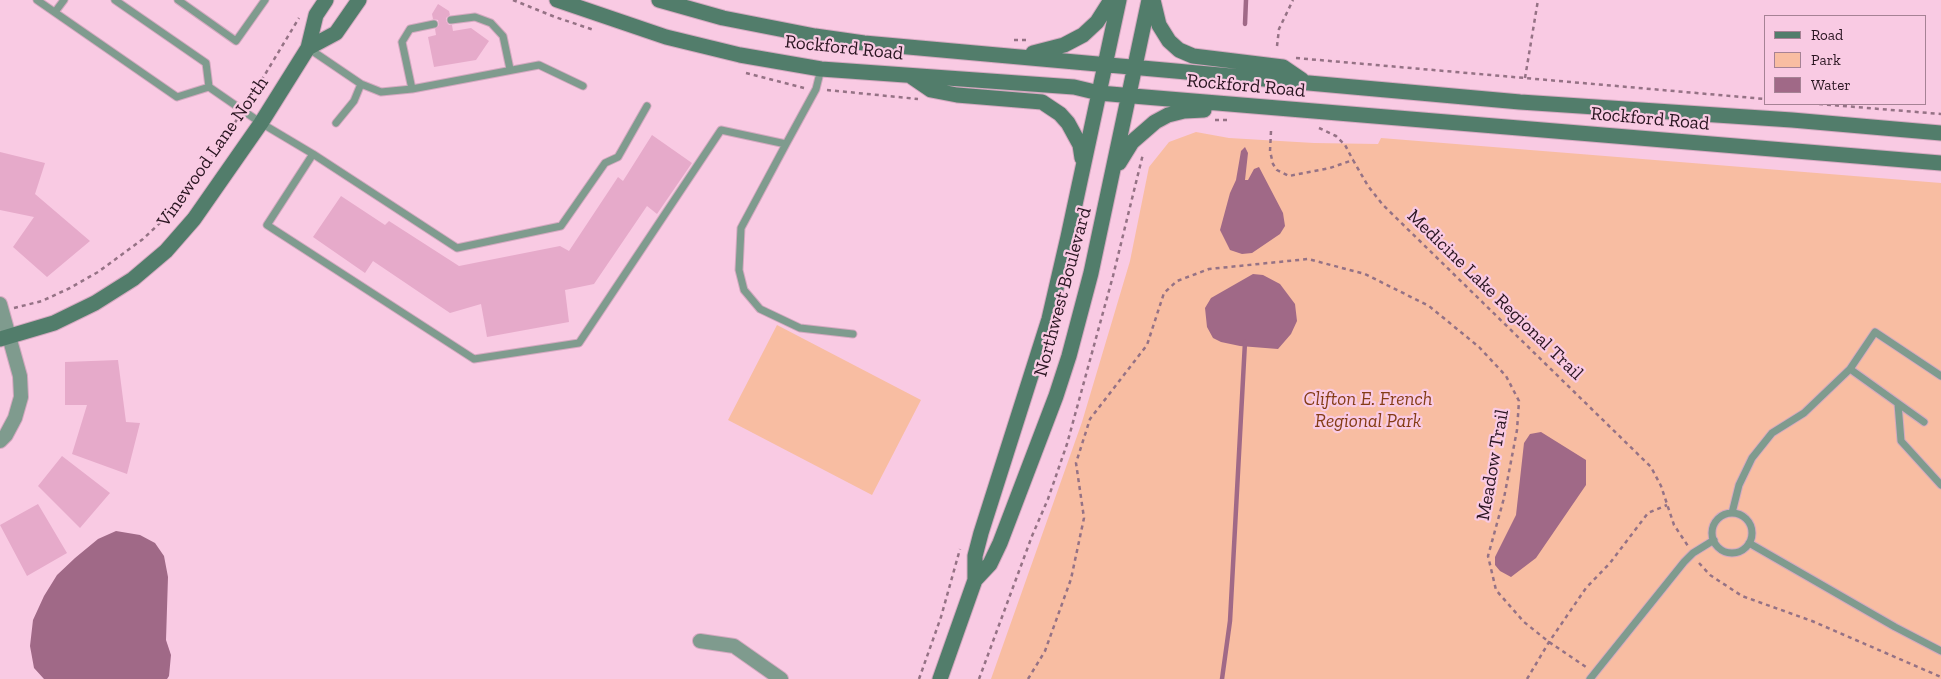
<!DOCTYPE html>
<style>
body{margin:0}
#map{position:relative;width:1941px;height:679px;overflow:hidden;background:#f9cae3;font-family:"Zilla Slab",serif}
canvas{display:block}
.legend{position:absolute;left:1764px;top:15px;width:162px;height:90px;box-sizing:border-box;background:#f9cae3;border:1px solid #a68295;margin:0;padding:6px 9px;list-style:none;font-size:15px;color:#2a1521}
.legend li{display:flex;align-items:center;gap:10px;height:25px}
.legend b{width:25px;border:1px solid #a68295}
</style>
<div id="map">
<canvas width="1941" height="679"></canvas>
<ul class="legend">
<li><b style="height:6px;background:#527d6b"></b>Road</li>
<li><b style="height:14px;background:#f8bda2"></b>Park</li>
<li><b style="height:14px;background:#a06987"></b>Water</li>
</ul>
</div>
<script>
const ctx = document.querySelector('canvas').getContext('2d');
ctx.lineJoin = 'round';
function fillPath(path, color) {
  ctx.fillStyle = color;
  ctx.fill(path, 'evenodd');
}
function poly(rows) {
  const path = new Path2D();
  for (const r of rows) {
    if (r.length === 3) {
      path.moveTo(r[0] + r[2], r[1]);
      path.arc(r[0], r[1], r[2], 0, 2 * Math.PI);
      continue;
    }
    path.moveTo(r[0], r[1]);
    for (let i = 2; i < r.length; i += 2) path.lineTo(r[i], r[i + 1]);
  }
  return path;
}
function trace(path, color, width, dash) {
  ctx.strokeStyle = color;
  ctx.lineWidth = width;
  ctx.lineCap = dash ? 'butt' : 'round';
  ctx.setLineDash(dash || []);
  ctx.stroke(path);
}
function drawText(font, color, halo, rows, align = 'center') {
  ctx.font = font + ' "Zilla Slab",serif';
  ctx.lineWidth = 4.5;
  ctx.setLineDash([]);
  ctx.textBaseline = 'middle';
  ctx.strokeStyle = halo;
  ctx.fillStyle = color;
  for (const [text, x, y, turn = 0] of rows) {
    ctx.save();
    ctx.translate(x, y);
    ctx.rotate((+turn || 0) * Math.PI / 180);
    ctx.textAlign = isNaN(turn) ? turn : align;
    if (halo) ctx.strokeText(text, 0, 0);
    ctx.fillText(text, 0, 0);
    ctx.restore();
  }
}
const green = poly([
 [1196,132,1229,138,1314,143,1378,144,1381,138,1941,183,1941,679,991,679,1082,422,1130,261,1149,167,1169,142],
 [777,325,921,400,872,495,728,420]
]);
const water = poly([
 [1245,147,1248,153,1245,180,1248,180,1254,169,1259,167,1283,213,1285,226,1280,234,1252,253,1242,254,1230,250,1220,230,1230,193,1236,180,1241,151],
 [1253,274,1263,275,1280,284,1295,304,1297,321,1291,334,1278,349,1240,346,1221,342,1213,338,1207,327,1205,308,1211,298],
 [1541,432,1586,460,1586,485,1536,558,1511,577,1500,571,1495,565,1495,557,1516,515,1524,443,1530,434],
 [116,531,140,535,155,543,164,556,168,577,166,640,171,655,169,676,167,679,44,679,34,668,30,646,33,620,44,596,57,575,75,558,98,539]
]);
const stream = poly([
 [1245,24,1246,0],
 [1222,679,1230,621,1245,342]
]);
const building = poly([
 [438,4,449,11,450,15,446,18,446,21,449,25,452,25,453,31,471,28,489,41,476,60,434,67,428,37,436,35,435,29,439,25,438,20,433,19,432,14],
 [652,135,692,163,657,214,647,206,594,284,565,290,569,322,487,337,481,304,450,313,373,261,365,273,313,237,341,196,385,225,389,221,459,266,560,246,569,251,618,177,623,181],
 [0,152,45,163,35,194,90,241,47,277,13,247,34,217,0,210],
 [118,360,126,422,140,423,127,474,72,454,87,405,65,405,65,362],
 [62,456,110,493,80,528,38,486],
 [38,504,67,553,27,576,0,525]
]);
const path = poly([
 [513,0,555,17,594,30],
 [1014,40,1026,40],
 [1277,46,1279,29,1293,0],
 [1296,58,1765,99],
 [746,73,804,88],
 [1525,78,1538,0],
 [827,90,918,99],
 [249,101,299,18],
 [1819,104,1941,114],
 [1215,120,1227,120],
 [1319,128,1336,136,1345,145,1353,160],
 [1271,131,1270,151,1273,164,1277,170,1289,176,1330,168,1353,160,1368,186,1383,205,1651,467,1661,486,1674,525,1688,546],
 [14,308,42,301,70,288,98,272,143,239,163,220,198,177,238,118],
 [1699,563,1710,575,1742,596,1812,621,1941,677],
 [919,679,941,617,960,549],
 [979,679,1032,536,1048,499,1067,444,1113,276,1143,154],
 [1028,679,1045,651,1071,579,1084,518,1076,463,1090,419,1147,345,1164,293,1177,281,1209,269,1308,259,1365,274,1429,306,1479,347,1506,376,1519,401,1517,430,1504,498,1488,556,1496,590,1524,622,1549,642,1586,667],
 [1527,679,1549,642,1586,588,1610,563,1648,513,1667,505]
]);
const lane = poly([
 [37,0,177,97,209,87,261,123,313,154,267,225,474,359,579,343,721,130,786,144,816,89,821,69],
 [115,0,206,63,209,87],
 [178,0,236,41,265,0],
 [55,12,64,0],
 [451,20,475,17,491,23,503,36,510,69],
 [308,48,361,84,354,101,336,123],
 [361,84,381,92,412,89,539,65,583,86],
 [412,89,402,42,410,29,434,24],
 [786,144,741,228,739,270,744,290,760,309,800,328,853,334],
 [313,154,457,248,561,226,605,163,618,157,647,106],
 [1850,369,1924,422],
 [1898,404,1901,441,1941,485],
 [1732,513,1739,485,1752,458,1772,433,1804,413,1850,369,1875,332,1941,376],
 [1732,533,20],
 [1749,543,1895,627,1941,651],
 [1590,679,1684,562,1693,553,1714,540]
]);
const street = poly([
 [0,304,20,376,21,397,15,418,6,435,0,441],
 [700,641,734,646,781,679]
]);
const secondary = poly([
 [557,0,666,37,740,55,821,69,1074,87,1099,93,1145,97,1941,163],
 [659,0,723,18,815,36,864,43,1520,102,1792,120,1941,133],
 [1153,0,1159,25,1169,41,1179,50,1193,56,1283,67,1302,80],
 [308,48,336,33,359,0],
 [1033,53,1064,45,1083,35,1097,22,1111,0],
 [912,77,931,90,957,95,1042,102,1060,114,1068,123,1080,145,1082,158],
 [1119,163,1132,142,1155,122,1168,115,1184,111,1204,110],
 [0,339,54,323,95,303,133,279,166,251,194,219,261,123,308,48,316,15,326,0],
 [975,580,990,564,1000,543,1056,396,1069,356,1091,273,1149,0],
 [940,679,975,580,975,556,981,533,1049,319,1068,237,1119,0]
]);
const streetNames = [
 ["Rockford Road",844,48,6],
 ["Rockford Road",1246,86,5],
 ["Rockford Road",1650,119,5],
 ["Vinewood Lane North",213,152,-55],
 ["Northwest Boulevard",1063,292,-75],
 ["Medicine Lake Regional Trail",1495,295,44],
 ["Meadow Trail",1493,465,-80]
];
const parkNames = [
 ["Clifton E. French",1368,400],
 ["Regional Park",1368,422]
];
fillPath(green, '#f8bda2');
fillPath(water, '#a06987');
trace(stream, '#a06987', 4.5);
fillPath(building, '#e6aaca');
trace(lane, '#d4a9c0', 9);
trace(street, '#d4a9c0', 16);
trace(secondary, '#d4a9c0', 17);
trace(path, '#957285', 2.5, [4, 4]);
trace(lane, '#7f9b8e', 7);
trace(street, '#7f9b8e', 14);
trace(secondary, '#527d6b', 15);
drawText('19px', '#2a1521', '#f9cae3', streetNames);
drawText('italic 19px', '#843c15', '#f9cae3', parkNames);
</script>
